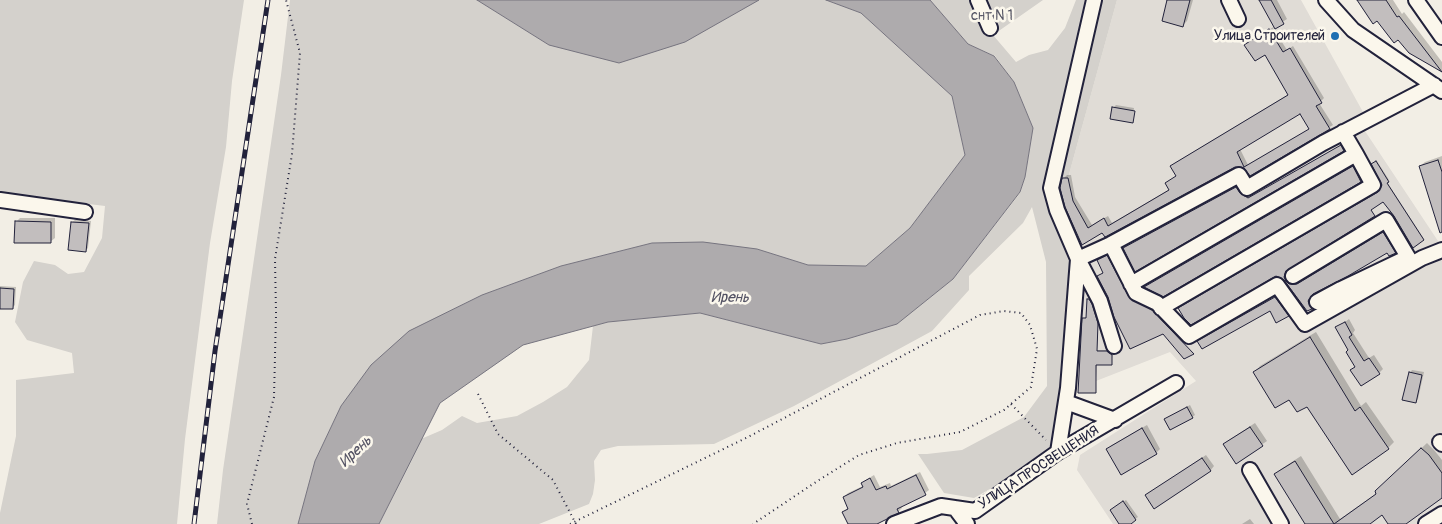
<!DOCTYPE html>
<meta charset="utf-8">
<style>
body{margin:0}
canvas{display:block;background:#f2eee5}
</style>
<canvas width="1442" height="524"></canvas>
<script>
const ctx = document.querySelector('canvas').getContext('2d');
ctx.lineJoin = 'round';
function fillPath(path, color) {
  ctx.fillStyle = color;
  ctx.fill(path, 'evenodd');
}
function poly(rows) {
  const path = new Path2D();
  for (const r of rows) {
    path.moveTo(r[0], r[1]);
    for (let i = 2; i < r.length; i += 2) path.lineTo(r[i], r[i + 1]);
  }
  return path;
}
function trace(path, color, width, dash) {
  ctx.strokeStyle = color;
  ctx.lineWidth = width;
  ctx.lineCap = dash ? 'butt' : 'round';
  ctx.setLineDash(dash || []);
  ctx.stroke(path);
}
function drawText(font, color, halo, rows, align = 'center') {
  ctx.font = font + ' Pangolin,sans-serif';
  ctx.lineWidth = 5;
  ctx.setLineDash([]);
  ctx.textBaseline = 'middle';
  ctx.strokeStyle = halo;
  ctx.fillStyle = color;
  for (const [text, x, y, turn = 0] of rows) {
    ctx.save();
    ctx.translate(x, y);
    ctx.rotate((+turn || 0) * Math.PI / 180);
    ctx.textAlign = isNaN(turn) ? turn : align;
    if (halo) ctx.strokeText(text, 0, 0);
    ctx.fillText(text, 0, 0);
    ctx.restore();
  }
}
const built = poly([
 [1117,0,1301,0,1363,112,1355,116,1442,247,1442,524,1113,524,1077,470,1080,455,1196,381,1170,352,1096,381,1096,393,1060,394,1045,183,1056,179,1068,178]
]);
const green = poly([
 [0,0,244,0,232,81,226,147,210,243,185,439,177,524,0,524,0,513,16,436,16,380,74,373,72,353,27,340,15,322,23,282,34,261,55,265,68,274,84,272,102,238,105,206,0,193],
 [290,0,477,0,549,45,742,8,759,0,826,0,861,13,952,96,965,155,910,228,866,266,808,265,757,249,652,243,561,266,482,295,341,406,315,461,298,524,217,524,223,470,281,75],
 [930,0,1043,0,993,35,1016,62,1029,55,1048,50,1065,28,1076,0,1091,0,1045,183,1073,277,1054,441,1038,462,974,498,944,493,918,454,927,454,962,450,1024,417,1047,386,1046,262,1032,207,1023,223,969,276,969,290,932,331,794,406,714,444,618,446,601,450,594,461,595,480,593,494,589,504,539,524,379,524,421,439,442,430,462,416,477,423,517,416,543,402,567,387,589,360,593,326,608,322,700,313,821,344,847,339,897,324,953,279,1020,193,1025,177,1033,128,1014,82,995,56,968,44],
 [1101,0,1117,0,1068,178,1056,179]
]);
const water = poly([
 [477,0,759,0,685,42,619,63,549,45,477,0],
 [826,0,930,0,968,44,994,56,1014,82,1033,128,1025,177,1020,192,953,279,897,324,847,339,821,344,700,313,608,322,523,345,440,403,379,524,298,524,315,461,341,406,371,365,409,331,482,295,561,266,652,243,703,242,757,249,808,265,866,266,910,228,965,155,952,96,861,13,826,0]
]);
const shadow = poly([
 [1168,0,1193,0,1187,21,1183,25],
 [1261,0,1277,0,1287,19,1273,28,1287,50,1293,46,1324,98,1319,103,1333,125,1250,174,1244,166,1235,166,1103,231,1083,243,1063,179,1067,175,1071,175,1075,197,1092,225,1108,216,1112,223,1170,189,1177,176,1172,166,1175,163,1289,94,1265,53,1246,45,1275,26],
 [1300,113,1310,129,1248,165,1240,149],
 [1358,0,1393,0,1402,14,1404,12,1442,62,1442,71,1410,52,1398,38],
 [1116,105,1134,108,1132,120,1134,120,1132,122,1113,108],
 [1342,145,1343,150,1135,270,1125,247,1237,187,1241,192,1250,198],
 [1442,156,1442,220,1420,166,1425,162],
 [1377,161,1389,180,1387,182,1424,239,1414,246,1395,215,1383,200,1371,208,1374,215,1286,270,1285,275,1286,280,1290,283,1299,283,1384,232,1396,251,1387,251,1313,293,1309,299,1312,307,1307,310,1285,279,1276,275,1379,192,1383,185,1373,164],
 [1354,166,1360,181,1163,295,1146,287],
 [20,218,55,218,55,238,50,242,16,222],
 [75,220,91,221,88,248,85,251,72,222],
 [1108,255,1129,297,1153,310,1193,353,1184,358,1163,332,1109,297,1098,276,1104,272,1099,259],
 [0,286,16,287,15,305,12,308,0,308],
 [1276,296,1288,315,1270,309,1200,341],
 [1089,299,1092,303,1098,321,1097,350,1108,350,1113,353,1111,364,1097,363,1095,392,1083,318,1088,317],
 [1349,319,1355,330,1353,333,1369,358,1374,355,1383,369,1379,373,1356,366,1337,328],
 [1316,332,1361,406,1366,402,1394,442,1388,448,1307,405,1255,372,1260,366],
 [1412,370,1424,372,1418,399,1416,402,1410,373],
 [1190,405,1195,415,1192,417,1165,419],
 [1255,423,1267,441,1236,462,1229,440],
 [1147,425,1160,449,1156,453,1108,449,1112,445],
 [1427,443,1434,450,1442,460,1442,497,1404,524,1389,524,1382,514,1367,524,1307,524,1276,474,1281,469,1301,456,1340,519,1377,493,1382,486],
 [1206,455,1214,466,1210,471,1147,495],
 [920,472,929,490,925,493,901,505,902,508,898,512,866,524,849,524,843,512,849,507,844,497,848,493,863,486,862,483,866,480,874,475,880,487,890,483,891,486],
 [1126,500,1138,517,1128,524,1121,524,1114,508],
 [1250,519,1254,524,1242,524]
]);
const building = poly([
 [1167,0,1190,0,1183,27,1162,21,1167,0],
 [1259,0,1271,0,1284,24,1275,29,1259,0],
 [1357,0,1386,0,1397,17,1399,16,1442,72,1409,53,1398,40,1394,43,1377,21,1373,24,1357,0],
 [1269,29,1283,52,1290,48,1322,103,1316,106,1330,129,1250,176,1244,168,1235,167,1107,236,1105,237,1102,233,1082,245,1065,207,1060,188,1062,178,1068,178,1073,201,1088,228,1104,218,1108,226,1169,190,1165,183,1176,176,1170,166,1288,95,1265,55,1255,61,1244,45,1269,29],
 [1300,114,1309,129,1244,167,1237,152,1300,114],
 [1112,107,1135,111,1133,123,1110,119,1112,107],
 [1341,145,1344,151,1135,272,1123,248,1236,187,1240,193,1248,198,1341,145],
 [1438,160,1442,172,1442,232,1440,233,1419,166,1438,160],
 [1376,161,1389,182,1387,183,1424,240,1413,248,1394,216,1383,202,1371,210,1375,216,1286,271,1284,277,1286,281,1289,284,1297,284,1383,232,1396,253,1389,256,1387,253,1348,276,1313,294,1308,301,1312,309,1307,311,1284,280,1276,276,1191,325,1184,318,1178,308,1378,192,1382,185,1371,164,1376,161],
 [1353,166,1361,182,1163,297,1144,287,1353,166],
 [15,221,51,222,51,243,14,243,15,221],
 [71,222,89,223,86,252,68,250,71,222],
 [1107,255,1129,297,1152,310,1194,354,1184,359,1163,334,1130,349,1114,317,1108,297,1097,276,1103,273,1097,260,1107,255],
 [0,288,14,289,13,309,0,309,0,288],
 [1275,297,1289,316,1276,323,1270,311,1202,349,1197,341,1275,297],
 [1087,299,1089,299,1092,304,1098,323,1097,351,1107,351,1112,355,1112,365,1096,365,1096,393,1078,393,1082,318,1086,318,1087,299],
 [1345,322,1352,335,1349,337,1364,361,1369,358,1380,374,1361,386,1350,370,1355,367,1346,352,1348,350,1335,327,1345,322],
 [1310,337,1355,411,1360,407,1389,449,1352,475,1307,407,1297,412,1289,400,1275,408,1253,372,1310,337],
 [1409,372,1422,375,1416,403,1402,400,1409,372],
 [1187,407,1193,418,1170,430,1164,419,1187,407],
 [1250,427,1263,446,1236,464,1223,444,1250,427],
 [1142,428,1157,454,1121,475,1106,449,1142,428],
 [1421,448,1429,455,1442,473,1442,498,1406,524,1388,524,1382,515,1370,524,1305,524,1274,474,1295,461,1334,524,1376,494,1375,491,1421,448],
 [1202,458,1211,471,1154,509,1145,495,1202,458],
 [916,475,926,495,897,509,899,513,877,524,848,524,842,512,848,509,843,497,863,487,861,483,870,478,876,490,886,486,887,489,916,475],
 [1123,501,1136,520,1131,524,1119,524,1110,510,1123,501]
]);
const path = poly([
 [478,394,498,434,553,480,576,524],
 [1011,404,1046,440],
 [252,524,247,504,274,397,276,314,275,259,292,154,300,53,286,0],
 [570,524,748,437,980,315,1004,311,1021,313,1030,325,1037,349,1031,387,1004,410,960,432,897,443,859,455,819,480,753,524]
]);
const minor = poly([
 [978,0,990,28],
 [1094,0,1051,188,1057,210,1078,259,1111,244,1136,293,1157,303,1189,336,1277,285,1305,324,1422,258,1442,250],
 [1229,0,1238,19],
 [1326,0,1353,30,1442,91],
 [1416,0,1442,37],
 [1343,132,1356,154],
 [0,200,85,212],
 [1111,244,1239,175,1247,188,1323,143,1434,85],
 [1293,276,1386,220,1408,257],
 [1131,284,1356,154,1373,185,1161,308],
 [1317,302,1341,289,1406,258],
 [1066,402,1115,420],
 [1440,442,1442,444],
 [1058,452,1068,388,1078,259,1100,301,1114,346],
 [1250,470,1281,524],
 [955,508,967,524],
 [894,524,941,506,975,511,1058,452,1176,383],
 [1426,524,1442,514]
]);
const rail = poly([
 [194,524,215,351,268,0]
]);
const markers = [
 [1335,36,5,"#1f6fb2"]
];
const parkNames = [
 ["снт N 1",992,16]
];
const poiNames = [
 ["Улица Строителей",1325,36]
];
const streetNames = [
 ["УЛИЦА ПРОСВЕЩЕНИЯ",1039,468,-33]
];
const waterNames = [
 ["Ирень",730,298],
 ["Ирень",356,452,-43]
];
fillPath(built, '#e0dcd6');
fillPath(green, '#d4d1cc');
fillPath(water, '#aeabad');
trace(water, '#76747f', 1);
fillPath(shadow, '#0003');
fillPath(building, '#c2bebe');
trace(building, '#22223b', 1);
trace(minor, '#22223b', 18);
trace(path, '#22223b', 2, [1, 4]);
trace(minor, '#fbf7ec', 14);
trace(rail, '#22223b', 5);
trace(rail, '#fbf7ec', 3, [9]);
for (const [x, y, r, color] of markers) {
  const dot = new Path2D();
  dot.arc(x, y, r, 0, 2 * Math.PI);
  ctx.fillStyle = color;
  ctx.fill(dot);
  trace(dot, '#fbf7ec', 2);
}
drawText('14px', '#575766', '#fbf7ec', parkNames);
drawText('14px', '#22223b', '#fbf7ec', poiNames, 'right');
drawText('14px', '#22223b', '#fbf7ec', streetNames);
drawText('italic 15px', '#535263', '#fbf7ec', waterNames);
</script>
